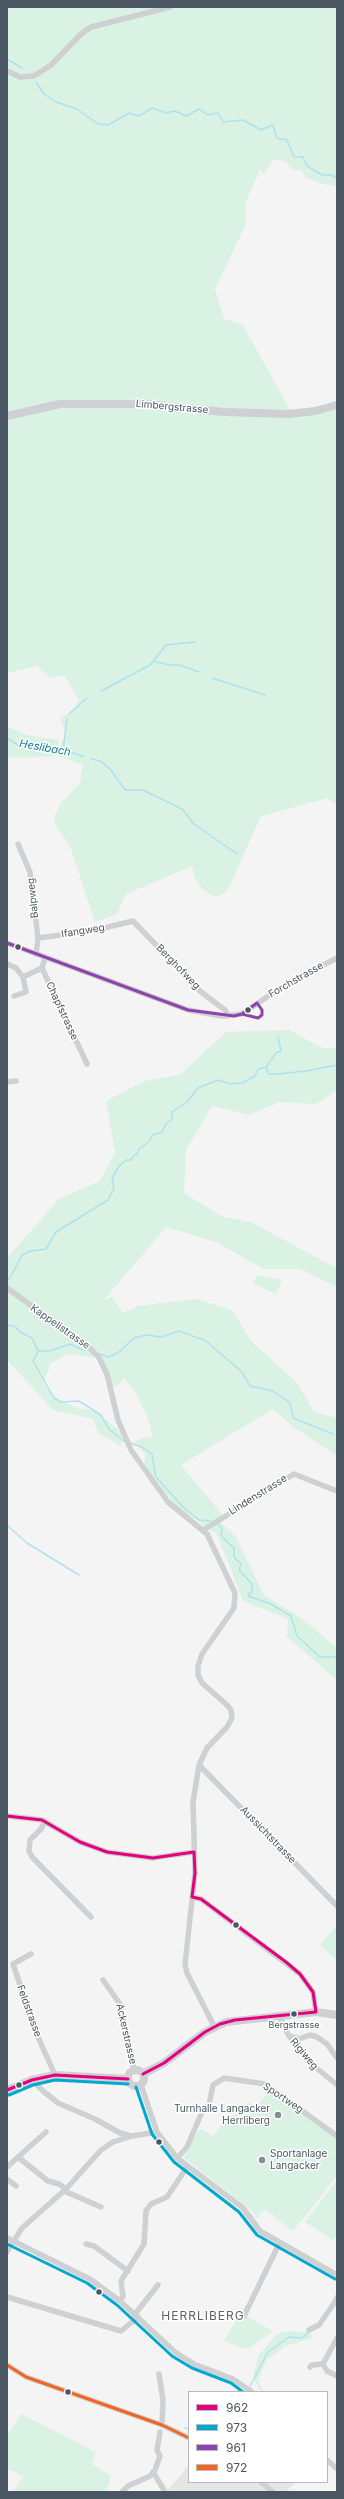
<!DOCTYPE html>
<style>
body{margin:0}
#map{position:relative;width:344px;height:2499px;overflow:hidden;background:#f4f4f4;font-family:Inter,sans-serif}
canvas{display:block}
.frame{position:absolute;inset:0;border:8px solid #4a5661;pointer-events:none}
.legend{position:absolute;left:188px;top:2391px;width:140px;height:92px;box-sizing:border-box;background:#fff;border:1px solid #b7bbc0;margin:0;padding:5px 7px;list-style:none;font-size:12px;color:#4a5661}
.legend li{display:flex;align-items:center;gap:8px;height:20px}
.legend b{width:20px;border:1px solid #b7bbc0}
</style>
<div id="map">
<canvas width="344" height="2499"></canvas>
<div class="frame"></div>
<ul class="legend">
<li><b style="height:5px;background:#e5007d"></b>962</li>
<li><b style="height:5px;background:#00a9ce"></b>973</li>
<li><b style="height:5px;background:#8e44ad"></b>961</li>
<li><b style="height:5px;background:#f26522"></b>972</li>
</ul>
</div>
<script>
const ctx = document.querySelector('canvas').getContext('2d');
ctx.lineJoin = 'round';
function fillPath(path, color) {
  ctx.fillStyle = color;
  ctx.fill(path, 'evenodd');
}
function poly(rows) {
  const path = new Path2D();
  for (const r of rows) {
    if (r.length === 3) {
      path.moveTo(r[0] + r[2], r[1]);
      path.arc(r[0], r[1], r[2], 0, 2 * Math.PI);
      continue;
    }
    path.moveTo(r[0], r[1]);
    for (let i = 2; i < r.length; i += 2) path.lineTo(r[i], r[i + 1]);
  }
  return path;
}
function trace(path, color, width, dash) {
  ctx.strokeStyle = color;
  ctx.lineWidth = width;
  ctx.lineCap = dash ? 'butt' : 'round';
  ctx.setLineDash(dash || []);
  ctx.stroke(path);
}
function drawText(font, color, halo, rows, align = 'center') {
  ctx.font = font + ' Inter,sans-serif';
  ctx.lineWidth = 3;
  ctx.setLineDash([]);
  ctx.textBaseline = 'middle';
  ctx.strokeStyle = halo;
  ctx.fillStyle = color;
  for (const [text, x, y, turn = 0] of rows) {
    ctx.save();
    ctx.translate(x, y);
    ctx.rotate((+turn || 0) * Math.PI / 180);
    ctx.textAlign = isNaN(turn) ? turn : align;
    if (halo) ctx.strokeText(text, 0, 0);
    ctx.fillText(text, 0, 0);
    ctx.restore();
  }
}
const education = poly([
 [189,2465,189,2482,296,2482,286,2492,166,2492]
]);
const green = poly([
 [7,7,337,7,337,186,322,184,306,178,301,170,295,171,284,161,273,159,264,175,260,169,246,201,245,226,215,289,224,319,243,325,288,406,299,415,337,408,337,805,328,798,261,816,227,891,216,898,202,889,195,878,192,866,126,894,117,914,95,922,70,846,56,826,54,818,61,803,80,783,83,765,56,755,66,733,60,719,73,709,79,700,64,675,50,678,37,666,7,673],
 [7,726,26,735,59,740,55,756,7,758],
 [289,1030,324,1049,337,1047,337,1090,316,1104,279,1102,249,1115,212,1106,186,1150,184,1193,223,1217,251,1222,334,1267,337,1265,337,1287,300,1269,264,1269,216,1242,166,1227,104,1300,112,1297,123,1313,138,1306,196,1299,232,1310,251,1341,298,1384,314,1412,337,1418,337,1456,292,1426,273,1409,181,1465,224,1517,219,1520,236,1537,264,1595,304,1620,337,1648,337,1680,287,1637,288,1619,243,1601,217,1534,178,1508,164,1492,144,1463,146,1455,134,1442,147,1436,153,1439,148,1418,135,1392,124,1378,120,1384,109,1388,97,1358,67,1354,50,1364,44,1384,59,1400,78,1408,95,1411,122,1433,121,1446,98,1433,93,1419,53,1410,7,1360,7,1258,59,1199,100,1181,115,1152,106,1101,145,1081,180,1075,226,1032],
 [258,1275,282,1280,276,1294,252,1283],
 [337,1925,337,1960,320,1945],
 [269,2090,337,2139,337,2176,293,2231,265,2209,257,2218,252,2211,184,2158,196,2133,201,2129,213,2136,223,2123,249,2102,257,2107],
 [337,2180,337,2235,333,2240,305,2222],
 [248,2317,273,2331,249,2348,242,2348,224,2341,237,2319],
 [284,2331,309,2332,313,2338,285,2346,266,2361,258,2381,264,2392,262,2392,253,2379,258,2356,276,2335],
 [21,2414,96,2452,92,2464,111,2476,106,2492,13,2492,23,2477,7,2468,7,2436]
]);
const stream = poly([
 [7,59,22,68],
 [36,82,44,94,56,102,77,109,98,124,108,125,129,113,139,116,152,108,166,113,175,111,186,116,199,109,208,115,218,113,223,122,243,120,261,130,273,125,277,138,287,140,294,157,303,157,307,166,322,175,331,175,337,178],
 [153,661,169,665,179,665,199,672],
 [212,678,265,695],
 [101,691,150,665,166,645,195,642],
 [70,713,87,698],
 [7,738,18,745,63,750,83,756],
 [63,750,67,719],
 [91,759,101,761,111,770,125,790,143,790,182,809,194,824,237,854],
 [266,1067,276,1053,281,1051,278,1037],
 [7,1279,10,1278,22,1255,31,1251,46,1249,56,1232,108,1200,114,1188,112,1178,119,1166,126,1160,131,1160,134,1155,137,1155,139,1149,150,1141,152,1135,162,1132,166,1124,172,1119,172,1112,187,1102,198,1088,218,1080,231,1084,242,1083,255,1076,258,1069,266,1067,269,1074,278,1074,306,1071,337,1065],
 [7,1325,16,1327,20,1332,32,1338,38,1351,33,1361,54,1398,61,1402,79,1401,101,1415,108,1428,126,1443],
 [38,1351,50,1351,70,1344,84,1350],
 [100,1354,109,1357,119,1352,134,1338,146,1335,162,1337,179,1331,206,1341,242,1372,250,1386,273,1391,290,1403,293,1418,333,1434],
 [130,1443,142,1447,152,1454,156,1477,184,1508,199,1520,211,1521],
 [217,1524,222,1528,221,1536,234,1548,234,1557,241,1564,239,1570,252,1584,252,1590,248,1596,271,1604,291,1616,297,1636,320,1657,335,1657,337,1660],
 [7,1525,27,1543,79,1575],
 [334,2299,337,2294],
 [250,2386,268,2352,289,2337,302,2338,308,2333],
 [185,2428,189,2429]
]);
const street = poly([
 [7,71,20,77,34,76,51,65,81,34,91,27,170,7],
 [18,844,30,872,38,938,36,954],
 [38,938,91,931,133,921,201,992,225,1010,228,1016],
 [7,943,188,1010,222,1016,242,1014,286,984,337,958],
 [45,957,42,968,87,1064],
 [7,964,16,968,23,977,42,968],
 [14,996,26,992,23,977],
 [7,1082,16,1081],
 [7,1288,85,1344,98,1356,107,1374,118,1420,131,1450,168,1502,207,1534,235,1593,234,1608,202,1654,198,1666,198,1675,202,1683,226,1704,231,1710,232,1718,227,1727,207,1748,199,1765,193,1802,195,1873,185,1964,187,1973,214,2026],
 [203,1530,294,1474,337,1491],
 [199,1765,337,1906],
 [7,1816,42,1820,80,1842,107,1852,153,1858,194,1852],
 [45,1821,41,1829,30,1840,29,1851,32,1857,91,1917],
 [192,1897,201,1899,300,1974,313,1992,316,2012],
 [31,1954,13,1964,38,2037,55,2075],
 [103,1980,120,2004,134,2070],
 [279,2016,289,2036,307,2060,337,2085],
 [289,2036,299,2039,310,2035,317,2037,327,2044,337,2058],
 [32,2080,42,2090,58,2103,95,2119,120,2133,132,2136,157,2132],
 [141,2085,157,2132,177,2158,243,2208,260,2231,337,2275],
 [18,2157,48,2181,59,2184,66,2189],
 [177,2158,187,2147,202,2112,209,2105,213,2085,224,2078,265,2084,337,2136],
 [7,2167,46,2132],
 [7,2179,16,2186],
 [64,2191,101,2207],
 [7,2238,90,2279,120,2301,175,2352,194,2364,233,2379,252,2392],
 [86,2244,94,2246,128,2271],
 [7,2252,22,2228,66,2189,101,2150,113,2142,132,2136],
 [7,2297,121,2331,138,2317],
 [120,2301,123,2296,121,2281,144,2244,146,2211,151,2204,167,2197,187,2167],
 [135,2314,158,2285],
 [244,2316,279,2244],
 [309,2330,319,2325,337,2299],
 [323,2364,327,2371,337,2376],
 [7,2365,26,2377,162,2425,189,2438],
 [310,2367,312,2365,323,2364,337,2338],
 [159,2374,163,2400,162,2425],
 [327,2460,337,2469],
 [153,2472,164,2490],
 [261,2482,273,2492],
 [122,2492,128,2486,150,2476,155,2470,160,2456,157,2450,160,2432]
]);
const secondary = poly([
 [7,416,60,404,145,404,224,412,289,414,315,411,337,405],
 [136,2078,8],
 [143,2074,164,2063,205,2032,226,2022,316,2012,337,2015],
 [7,2090,32,2080,55,2075,128,2079]
]);
const bus1 = poly([
 [7,1816,42,1820,80,1842,107,1852,153,1858,194,1852,195,1873,192,1897,201,1899,286,1962,300,1974,313,1992,316,2012,235,2020,220,2024,205,2032,164,2063,143,2074],
 [7,2090,32,2080,55,2075,128,2079]
]);
const bus2 = poly([
 [136,2087,152,2134,174,2162,239,2212,257,2235,335,2279],
 [9,2095,33,2085,55,2080,128,2084],
 [7,2244,87,2283,117,2305,172,2356,192,2368,231,2383,243,2392]
]);
const bus3 = poly([
 [7,943,188,1010,234,1016,242,1014],
 [257,1003,262,1010,262,1015,258,1018,242,1014,257,1003]
]);
const bus4 = poly([
 [7,2365,26,2377,162,2425,189,2438]
]);
const markers = [
 [18,947,3.5,"#4a5661"],
 [248,1010,3.5,"#4a5661"],
 [236,1925,3.5,"#4a5661"],
 [294,2014,3.5,"#4a5661"],
 [19,2085,3.5,"#4a5661"],
 [278,2115,4,"#868d94"],
 [159,2142,3.5,"#4a5661"],
 [262,2160,4,"#868d94"],
 [99,2292,3.5,"#4a5661"],
 [68,2392,3.5,"#4a5661"]
];
const busNames = [
 ["Bergstrasse",294,2025]
];
const streetNames = [
 ["Limbergstrasse",172,407,5],
 ["Balpweg",33,898,-96],
 ["Ifangweg",83,931,-9],
 ["Berghofweg",178,967,46],
 ["Forchstrasse",296,980,-30],
 ["Chapfstrasse",62,1011,65],
 ["Kappelistrasse",60,1327,35],
 ["Lindenstrasse",258,1495,-32],
 ["Aussichtstrasse",268,1835,46],
 ["Feldstrasse",29,2011,70],
 ["Ackerstrasse",126,2034,77],
 ["Rigiweg",304,2054,50],
 ["Sportweg",283,2098,34]
];
const poiNames = [
 ["Turnhalle Langacker",270,2109],
 ["Herrliberg",270,2121],
 ["Sportanlage",270,2154,"left"],
 ["Langacker",270,2166,"left"]
];
const waterNames = [
 ["Heslibach",45,748,10]
];
const quarterNames = [
 ["HERRLIBERG",203,2316]
];
fillPath(education, '#e6e5e6');
fillPath(green, '#d9f2e3');
trace(stream, '#aee2f0', 1.5);
trace(street, '#ced0d2', 5.5);
trace(secondary, '#ced0d4', 8);
trace(bus1, '#e5007d', 3);
trace(bus2, '#00a9ce', 3);
trace(bus3, '#8e44ad', 3);
trace(bus4, '#f26522', 3);
for (const [x, y, r, color] of markers) {
  const dot = new Path2D();
  dot.arc(x, y, r, 0, 2 * Math.PI);
  ctx.fillStyle = color;
  ctx.fill(dot);
  trace(dot, '#fff', 1.5);
}
drawText('9px', '#4a5661', '#fff', busNames);
drawText('10px', '#4a5661', '#fff', streetNames);
drawText('10px', '#4a5661', '#fff', poiNames, 'right');
drawText('italic 11px', '#0c7c9b', '#fff', waterNames);
ctx.letterSpacing = '1px';
drawText('12px', '#5f6368', '#fff', quarterNames);
ctx.letterSpacing = '0px';
</script>
